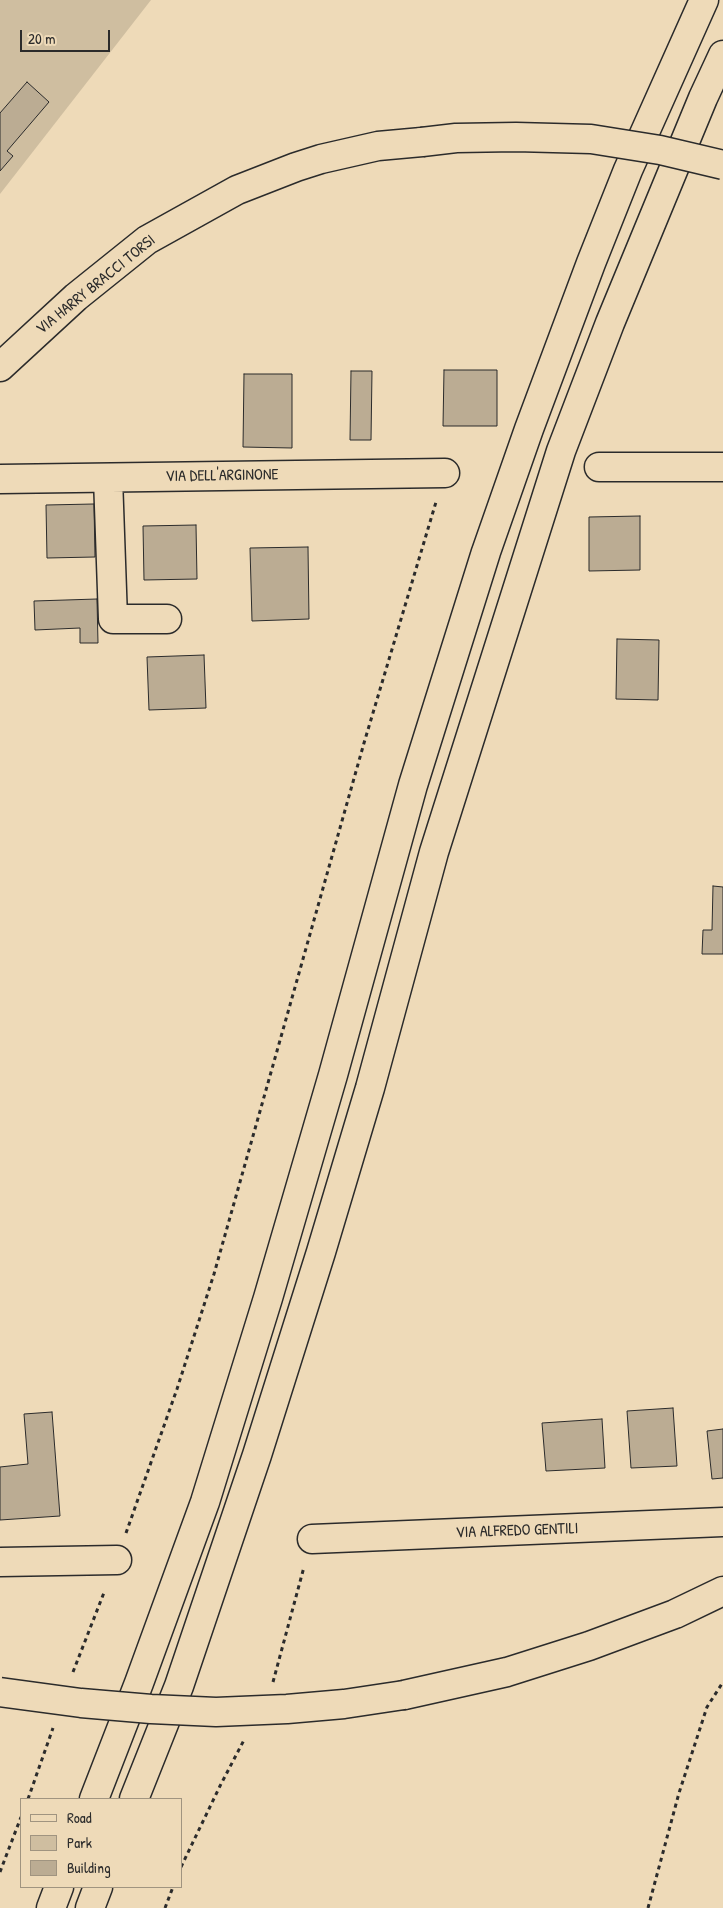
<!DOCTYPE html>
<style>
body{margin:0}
#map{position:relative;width:723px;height:1908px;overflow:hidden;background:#eedab8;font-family:"Patrick Hand",sans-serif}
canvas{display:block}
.legend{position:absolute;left:20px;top:1798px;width:162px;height:90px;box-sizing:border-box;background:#eedab8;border:1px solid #a09480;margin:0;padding:6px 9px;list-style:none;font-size:15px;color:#2b2b2b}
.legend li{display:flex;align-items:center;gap:10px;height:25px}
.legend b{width:25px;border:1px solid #a09480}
.scale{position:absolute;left:20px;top:30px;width:90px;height:22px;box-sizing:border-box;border:2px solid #2b2b2b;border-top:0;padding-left:6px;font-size:15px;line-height:18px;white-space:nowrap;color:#2b2b2b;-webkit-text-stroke:4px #eedab8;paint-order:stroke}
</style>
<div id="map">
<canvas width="723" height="1908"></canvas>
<ul class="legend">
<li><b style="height:6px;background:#eedab8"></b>Road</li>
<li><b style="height:14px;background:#cfbea0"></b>Park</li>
<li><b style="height:14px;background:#bbac93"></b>Building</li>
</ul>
<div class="scale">20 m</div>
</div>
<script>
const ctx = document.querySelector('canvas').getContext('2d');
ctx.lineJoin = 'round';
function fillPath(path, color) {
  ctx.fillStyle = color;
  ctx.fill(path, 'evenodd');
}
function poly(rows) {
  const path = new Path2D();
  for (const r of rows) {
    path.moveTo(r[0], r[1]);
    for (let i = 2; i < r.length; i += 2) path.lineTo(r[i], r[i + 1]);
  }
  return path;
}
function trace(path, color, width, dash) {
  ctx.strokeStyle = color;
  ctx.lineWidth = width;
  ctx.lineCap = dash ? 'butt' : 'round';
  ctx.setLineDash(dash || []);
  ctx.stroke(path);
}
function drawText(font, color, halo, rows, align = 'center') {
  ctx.font = font + ' "Patrick Hand",sans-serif';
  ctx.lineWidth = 4;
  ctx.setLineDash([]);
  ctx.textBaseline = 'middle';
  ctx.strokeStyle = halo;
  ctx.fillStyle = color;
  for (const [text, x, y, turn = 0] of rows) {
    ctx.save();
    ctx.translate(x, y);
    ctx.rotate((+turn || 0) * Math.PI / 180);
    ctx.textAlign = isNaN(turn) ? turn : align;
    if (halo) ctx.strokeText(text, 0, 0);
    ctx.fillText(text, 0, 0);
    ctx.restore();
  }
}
const green = poly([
 [0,0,151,0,0,194]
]);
const building = poly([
 [27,82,49,102,7,151,13,156,0,171,0,113,27,82],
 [444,370,497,370,497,426,443,426,444,370],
 [351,371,372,371,371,440,350,440,351,371],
 [244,374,292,374,292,448,243,447,244,374],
 [94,504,95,557,47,558,46,505,94,504],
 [640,516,640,570,589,571,589,517,640,516],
 [196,525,197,579,144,580,143,526,196,525],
 [308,547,309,619,252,621,250,548,308,547],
 [97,599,98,643,80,643,80,628,35,630,34,601,97,599],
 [617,639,659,640,658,700,616,699,617,639],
 [204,655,206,708,149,710,147,657,204,655],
 [713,886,723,887,723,954,702,954,703,930,712,930,713,886],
 [673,1408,677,1466,631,1468,627,1411,673,1408],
 [52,1412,60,1516,0,1520,0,1467,28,1464,24,1414,52,1412],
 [602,1419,605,1468,546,1471,542,1423,602,1419],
 [723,1429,723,1478,712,1479,707,1431,723,1429]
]);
const path = poly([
 [126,1533,177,1389,214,1274,364,743,436,502],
 [73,1672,105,1590],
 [273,1682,304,1567],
 [28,1799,53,1728],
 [181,1867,220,1786,244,1740],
 [0,1872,21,1817],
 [165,1908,173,1887],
 [648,1908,679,1793,707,1707,723,1682]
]);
const minor = poly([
 [0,367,76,297,147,240,237,190,296,167,321,159,378,146,422,142],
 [599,467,723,467],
 [108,478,113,619,167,619],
 [0,479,445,473],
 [312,1539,723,1522],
 [0,1562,117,1560],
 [404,1695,507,1672,589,1646,675,1614,723,1591]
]);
const highway = poly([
 [94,1799,139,1683,205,1502,268,1298,333,1075,413,785,486,552,529,429,591,263,628,170,704,0],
 [134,1799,179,1686,257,1455,321,1252,370,1088,434,852,561,451,610,323,703,98,723,55],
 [51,1908,59,1887],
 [90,1908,98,1887]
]);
const minorBridge = poly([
 [422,142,456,138,516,137,591,139,660,150,723,165],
 [0,1692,81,1703,151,1709,216,1712,287,1709,344,1704,404,1695]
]);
const streetNames = [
 ["VIA HARRY BRACCI TORSI",96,285,-39],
 ["VIA DELL'ARGINONE",222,476,-1],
 ["VIA ALFREDO GENTILI",517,1531,-2]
];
fillPath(green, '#cfbea0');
fillPath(building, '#bbac93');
trace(building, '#2b2b2b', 1);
trace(minor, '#2b2b2b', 31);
trace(highway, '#2b2b2b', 31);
trace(path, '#2b2b2b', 3, [4, 4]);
trace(minor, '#eedab8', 28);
trace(highway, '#eedab8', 28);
trace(minorBridge, '#2b2b2b', 31, []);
trace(minorBridge, '#eedab8', 28);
drawText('16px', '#2b2b2b', '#eedab8', streetNames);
</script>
